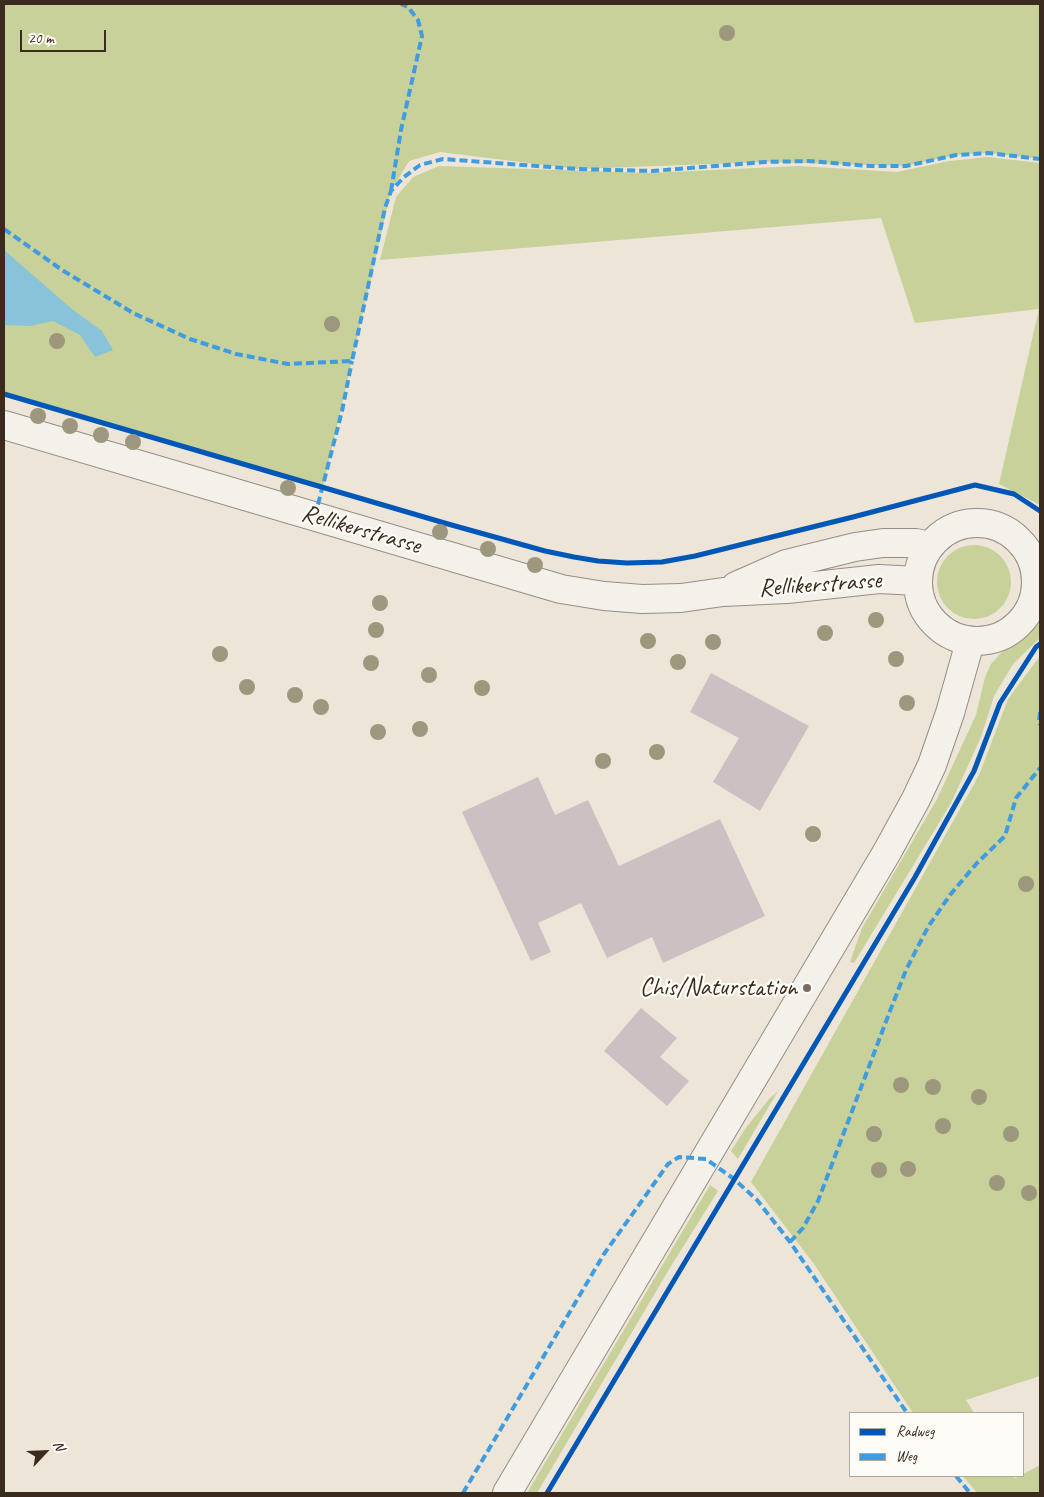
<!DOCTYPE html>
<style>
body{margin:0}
#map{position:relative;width:1044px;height:1497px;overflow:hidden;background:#ede5d8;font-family:Caveat,sans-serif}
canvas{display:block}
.frame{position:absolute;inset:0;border:5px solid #3b2a1e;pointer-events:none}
.legend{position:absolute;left:849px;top:1412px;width:175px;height:65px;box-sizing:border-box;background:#fdfcf7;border:1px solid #afa8a0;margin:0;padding:6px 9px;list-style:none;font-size:15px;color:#3b2a1e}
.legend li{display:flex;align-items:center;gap:10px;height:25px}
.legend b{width:25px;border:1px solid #afa8a0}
.north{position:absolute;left:20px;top:1427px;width:50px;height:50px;-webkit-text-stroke:4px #fdfcf7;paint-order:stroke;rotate:65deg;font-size:14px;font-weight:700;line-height:20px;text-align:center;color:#3b2a1e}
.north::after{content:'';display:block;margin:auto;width:18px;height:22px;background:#3b2a1e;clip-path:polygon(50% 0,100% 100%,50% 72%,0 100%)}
.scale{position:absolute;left:20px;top:30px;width:86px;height:22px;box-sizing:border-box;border:2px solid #3b2a1e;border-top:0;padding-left:6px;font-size:15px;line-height:18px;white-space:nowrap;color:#3b2a1e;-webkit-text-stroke:4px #fdfcf7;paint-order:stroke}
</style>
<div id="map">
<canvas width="1044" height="1497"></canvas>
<div class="frame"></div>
<ul class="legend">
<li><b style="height:6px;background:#0057b8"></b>Radweg</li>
<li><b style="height:6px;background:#3f9ce0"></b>Weg</li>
</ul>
<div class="north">N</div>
<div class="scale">20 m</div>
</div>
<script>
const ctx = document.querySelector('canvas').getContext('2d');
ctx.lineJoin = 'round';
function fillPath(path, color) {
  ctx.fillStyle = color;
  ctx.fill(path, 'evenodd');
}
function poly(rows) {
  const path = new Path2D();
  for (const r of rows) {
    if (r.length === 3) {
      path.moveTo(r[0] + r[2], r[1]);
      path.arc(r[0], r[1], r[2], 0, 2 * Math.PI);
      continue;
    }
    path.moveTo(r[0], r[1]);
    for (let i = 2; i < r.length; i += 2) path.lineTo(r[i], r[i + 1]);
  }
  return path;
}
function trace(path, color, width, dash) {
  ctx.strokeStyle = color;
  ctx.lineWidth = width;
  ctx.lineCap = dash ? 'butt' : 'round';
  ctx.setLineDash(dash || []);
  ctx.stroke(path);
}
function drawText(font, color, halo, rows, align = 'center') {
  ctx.font = font + ' Caveat,sans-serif';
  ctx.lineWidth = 4.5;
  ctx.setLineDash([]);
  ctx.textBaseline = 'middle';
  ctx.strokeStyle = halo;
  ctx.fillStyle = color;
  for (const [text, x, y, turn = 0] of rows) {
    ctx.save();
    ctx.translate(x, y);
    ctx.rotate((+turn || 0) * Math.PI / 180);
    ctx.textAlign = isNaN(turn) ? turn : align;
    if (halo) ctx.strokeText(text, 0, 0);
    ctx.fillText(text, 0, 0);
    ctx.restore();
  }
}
const green = poly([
 [4,4,1040,4,1040,159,988,153,956,155,906,166,765,162,577,169,440,152,409,161,391,191,323,487,4,394],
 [988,157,1040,163,1040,505,999,484,1039,309,915,323,881,218,380,260,396,197,413,177,439,166,648,173,799,166,897,172,949,161],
 [974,582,37],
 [1040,623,1040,638,1013,664,994,696,981,737,951,803,854,963,850,962,862,928,937,799,976,715,985,677,991,664,1000,654,1022,639],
 [1040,656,1040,1376,966,1400,974,1413,913,1413,814,1264,751,1182,979,775,1008,699],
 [778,1091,738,1159,731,1151,745,1129,769,1099],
 [710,1185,718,1191,671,1266,537,1493,527,1493],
 [1040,1465,1040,1493,977,1493,963,1476,1013,1476,1014,1478,1023,1476,1023,1474]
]);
const water = poly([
 [4,250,73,310,102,331,113,350,95,357,80,335,53,321,30,326,4,325]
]);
const building = poly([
 [711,673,809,726,760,811,713,782,739,738,690,712],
 [538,777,555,815,588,800,619,866,720,819,765,916,663,963,652,937,607,958,581,903,538,923,551,952,531,961,462,812],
 [641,1008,677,1038,660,1057,689,1081,667,1106,604,1051]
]);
const secondary = poly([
 [4,425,561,589,604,596,642,599,681,598,723,592,787,589,879,579,917,581],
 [977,582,59],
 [736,586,786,564,855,547,883,543,916,543,929,546],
 [507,1493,887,852,916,799,932,765,950,713,970,642]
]);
const quiet = poly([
 [391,191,401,130,422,36,418,20,408,7,401,4],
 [4,229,62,270,133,313,190,339,236,354,288,364,352,361,385,208,391,191,404,177,420,165,443,159,577,169,652,171,765,162,809,161,870,166,906,166,956,155,988,153,1040,159],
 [315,516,342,411,352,361],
 [1040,712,1039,721,1040,725],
 [790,1242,803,1228,818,1201,890,1011,906,970,928,927,950,895,977,863,1005,836,1016,798,1040,768],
 [956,1476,970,1493],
 [463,1493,604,1254,668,1164,679,1157,706,1159,734,1179,757,1200,790,1242,907,1413]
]);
const cycleway = poly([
 [4,394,448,524,545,551,574,557,598,561,627,563,662,562,695,556,853,517,975,485,1014,494,1040,511],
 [547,1493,915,877,974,771,1000,703,1036,647,1040,644]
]);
const trees = [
 [727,33],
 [332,324],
 [57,341],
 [38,416],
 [70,426],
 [101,435],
 [133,442],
 [288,488],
 [440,532],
 [488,549],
 [535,565],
 [380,603],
 [876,620],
 [376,630],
 [825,633],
 [648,641],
 [713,642],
 [220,654],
 [896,659],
 [678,662],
 [371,663],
 [429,675],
 [247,687],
 [482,688],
 [295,695],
 [907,703],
 [321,707],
 [420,729],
 [378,732],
 [657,752],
 [603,761],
 [813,834],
 [1026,884],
 [901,1085],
 [933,1087],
 [979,1097],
 [943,1126],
 [874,1134],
 [1011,1134],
 [908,1169],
 [879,1170],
 [997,1183],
 [1029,1193]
];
const markers = [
 [807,988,5,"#796b5f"]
];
const streetNames = [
 ["Rellikerstrasse",361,530,16],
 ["Rellikerstrasse",820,585,-4]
];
const poiNames = [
 ["Chis/Naturstation",797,988]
];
fillPath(green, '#c7d199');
fillPath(water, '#88c3d9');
fillPath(building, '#cdc0c3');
trace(secondary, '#958e86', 30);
trace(secondary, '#f3f1ea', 28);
trace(quiet, '#3f9ce0', 4, [8, 4]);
trace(cycleway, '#0057b8', 5);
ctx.fillStyle = '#9d977d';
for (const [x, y] of trees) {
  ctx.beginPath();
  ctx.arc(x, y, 8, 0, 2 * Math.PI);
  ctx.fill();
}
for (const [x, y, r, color] of markers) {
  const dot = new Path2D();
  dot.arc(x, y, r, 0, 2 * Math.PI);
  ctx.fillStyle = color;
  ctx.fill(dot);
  trace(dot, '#fdfcf7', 2);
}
drawText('25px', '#3b2a1e', '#fdfcf7', streetNames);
drawText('25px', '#3b2a1e', '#fdfcf7', poiNames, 'right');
</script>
